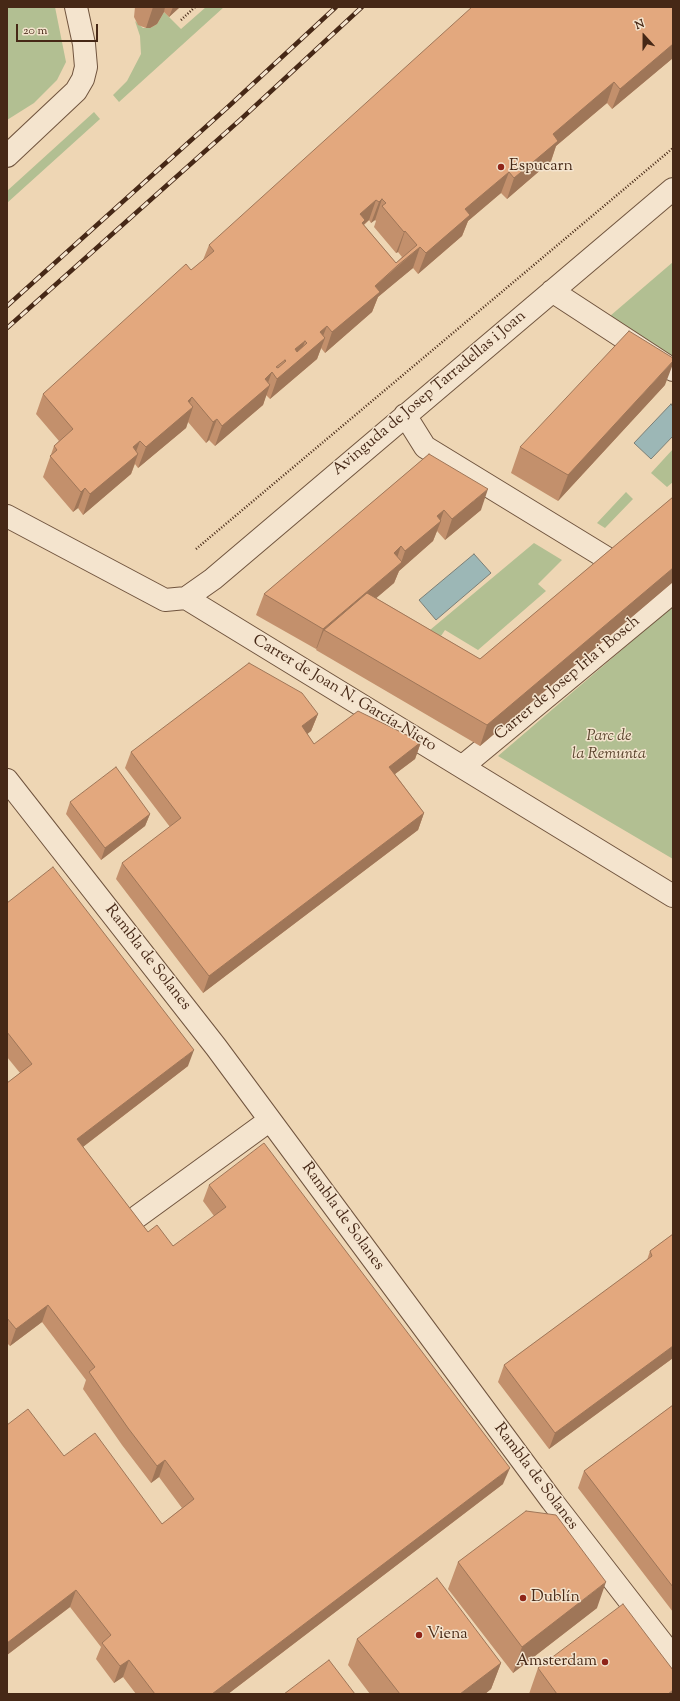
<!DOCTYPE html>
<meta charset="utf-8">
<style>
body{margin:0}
#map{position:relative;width:680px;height:1701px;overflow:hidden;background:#eed6b4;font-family:"Sorts Mill Goudy",serif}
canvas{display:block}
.frame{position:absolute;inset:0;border:8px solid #462816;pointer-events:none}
.north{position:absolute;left:624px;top:16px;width:40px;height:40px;-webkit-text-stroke:3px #f4e4ce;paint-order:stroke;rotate:339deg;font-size:11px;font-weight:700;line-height:16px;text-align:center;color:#462816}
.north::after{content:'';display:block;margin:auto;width:14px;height:18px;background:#462816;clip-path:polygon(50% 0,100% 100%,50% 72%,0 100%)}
.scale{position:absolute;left:16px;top:24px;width:82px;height:18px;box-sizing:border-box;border:2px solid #462816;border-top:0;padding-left:5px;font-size:12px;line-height:14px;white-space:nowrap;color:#462816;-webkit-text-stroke:3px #f4e4ce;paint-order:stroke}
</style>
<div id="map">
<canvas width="680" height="1701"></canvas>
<div class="frame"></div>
<div class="north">N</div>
<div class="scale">20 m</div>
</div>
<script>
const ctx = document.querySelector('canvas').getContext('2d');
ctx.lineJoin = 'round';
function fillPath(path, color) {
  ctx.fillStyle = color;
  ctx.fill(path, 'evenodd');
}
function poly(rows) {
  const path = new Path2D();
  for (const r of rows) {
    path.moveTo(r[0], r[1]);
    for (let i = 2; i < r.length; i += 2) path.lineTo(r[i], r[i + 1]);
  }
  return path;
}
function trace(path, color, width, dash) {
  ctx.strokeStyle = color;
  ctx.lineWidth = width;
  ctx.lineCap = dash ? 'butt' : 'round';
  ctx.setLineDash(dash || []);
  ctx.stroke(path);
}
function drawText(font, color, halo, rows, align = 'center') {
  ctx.font = font + ' "Sorts Mill Goudy",serif';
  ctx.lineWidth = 3;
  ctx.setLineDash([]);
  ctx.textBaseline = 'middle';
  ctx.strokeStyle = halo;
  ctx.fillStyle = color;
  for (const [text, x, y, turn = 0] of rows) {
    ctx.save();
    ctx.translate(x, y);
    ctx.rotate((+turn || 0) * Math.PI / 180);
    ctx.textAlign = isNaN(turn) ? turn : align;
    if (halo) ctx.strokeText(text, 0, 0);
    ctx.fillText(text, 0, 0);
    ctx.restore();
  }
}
const green = poly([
 [7,7,55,7,66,62,57,80,34,103,7,120],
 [206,7,224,7,119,102,113,95,127,81,141,54,140,36,135,21,143,28,150,28,157,24,164,12,181,29],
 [94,112,100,119,7,203,7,191],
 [673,262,673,357,610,316],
 [673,449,673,482,667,487,651,473],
 [626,492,633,499,605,528,597,523],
 [534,543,562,560,538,584,546,591,478,650,445,630,441,636,430,630],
 [673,606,673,859,498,756]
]);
const water = poly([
 [671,404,673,407,673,436,651,459,634,443,671,404],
 [474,554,491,573,436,620,419,600,474,554]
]);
const path = poly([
 [181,20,195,7],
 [196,549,673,148]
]);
const minor = poly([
 [7,156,76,91,83,79,86,67,84,44,76,7],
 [552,291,673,370],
 [405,415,425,447,613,562],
 [7,516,165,600,186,598,673,896],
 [186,598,213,579,673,189],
 [463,766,673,592],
 [7,780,216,1047,552,1501,673,1657],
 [134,1219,270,1120]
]);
const rail = poly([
 [7,306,229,106,336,7],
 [7,328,240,120,362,7]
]);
const wall = poly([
 [135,7,180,7,169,17,164,12,157,24,150,28,146,28,138,25,134,17],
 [673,7,673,58,612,109,607,103,556,146,551,161,507,199,501,193,468,221,462,236,418,274,413,268,391,286,378,297,372,312,325,353,321,348,317,359,270,399,266,395,263,405,215,446,209,440,206,443,188,422,186,428,138,468,135,464,131,474,83,515,78,508,73,512,43,477,54,446,59,441,36,414,43,394,203,260,209,245],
 [369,220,371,223,375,220,376,221,374,227,396,253,398,252,402,257,396,263,364,225],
 [665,385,558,501,511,473,520,447],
 [429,454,481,510,445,540,437,531,433,541,399,571,394,583,376,598,480,659,673,497,673,582,480,746,316,650,317,648,316,649,256,615,264,594],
 [318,714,311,731,307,734,314,744,421,742,415,759,395,774,424,813,418,830,203,993,116,879,122,863,170,827,125,768,131,752],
 [70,802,150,814,145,826,101,860,66,814],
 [7,903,188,1066,83,1147,148,1232,173,1246,214,1216,203,1201,209,1185,503,1484,228,1694,136,1694,123,1677,114,1683,96,1659,101,1647,70,1607,7,1655,7,1425,64,1456,162,1524,182,1508,159,1477,151,1483,122,1445,83,1389,86,1380,42,1322,10,1346,7,1343,7,1083,20,1073,7,1057],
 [673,1234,673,1358,549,1449,498,1382,504,1365,647,1260,650,1251],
 [673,1405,673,1612,578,1488,584,1471],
 [458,1562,597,1608,513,1673,448,1589],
 [357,1639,501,1663,491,1689,485,1694,370,1694,348,1665],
 [538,1668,673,1694,529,1694]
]);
const shadedWall = poly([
 [153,7,165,7,164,12,157,24,150,28,146,28],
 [173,7,180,7,169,17],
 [673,44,673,58,612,109,620,89],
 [614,82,607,103,556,146,551,161,507,199,514,178,553,134],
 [509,172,501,193,468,221,462,236,418,274,426,253,465,209],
 [382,199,375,220,371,223,379,202],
 [376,200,369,220,363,225,358,241,360,214],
 [405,231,398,252,396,253,404,232],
 [420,247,413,268,378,297,372,312,325,353,332,332,375,286],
 [327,326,321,341,325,338,317,359,270,399,277,379,320,332],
 [305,341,298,361,295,349],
 [673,361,673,364,665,385,558,501,568,475],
 [272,372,266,388,270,385,263,405,215,446,222,426,265,379],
 [192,397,186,413,193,407,186,428,138,468,146,447],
 [217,419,209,440,206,443,213,422],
 [140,441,134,457,138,454,131,474,83,515,90,494,133,447],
 [85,488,78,508,73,512,81,492],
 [488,489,481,510,445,540,452,519],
 [444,510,440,522,441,521,433,541,399,571,394,583,333,635,324,630,317,648,316,649,323,629,401,563,405,551,437,516],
 [401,546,394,567,394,553],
 [673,568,673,582,480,746,487,725],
 [318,714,311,731,296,743,302,726],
 [421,742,415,759,383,783,389,767],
 [424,813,418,830,203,993,209,976],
 [150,814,145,826,101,860,105,848],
 [194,1050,188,1066,71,1156,77,1139],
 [48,1305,42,1322,10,1346,16,1329],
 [673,1346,673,1358,549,1449,555,1433],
 [165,1460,159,1477,151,1483,157,1466],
 [510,1468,503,1484,228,1694,212,1694],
 [606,1582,597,1608,513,1673,522,1647],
 [76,1590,70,1607,7,1655,7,1643],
 [129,1660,123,1677,114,1683,120,1666],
 [501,1663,491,1689,485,1694,460,1694],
 [673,1690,673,1694,668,1694]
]);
const building = poly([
 [472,7,673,7,673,44,620,89,614,82,553,134,558,141,514,178,509,172,465,209,470,215,426,253,420,247,398,265,375,286,380,292,332,332,327,326,320,332,325,338,277,379,272,372,265,379,270,385,222,426,217,419,213,422,192,397,188,401,193,407,146,447,140,441,133,447,138,454,90,494,85,488,81,492,50,456,57,450,54,446,73,429,43,394,186,264,191,270,214,251,209,245,472,7],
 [382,199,386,203,382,206,404,232,405,231,417,245,396,263,362,223,365,220,360,214,376,200,379,202,382,199],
 [305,341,307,343,297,352,295,349,305,341],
 [285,360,286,361,278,368,276,367,285,360],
 [629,331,673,358,673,361,568,475,520,447,629,331],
 [429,454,488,489,452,519,444,510,437,516,441,521,405,551,401,546,394,553,402,562,323,629,264,594,429,454],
 [673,497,673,568,487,725,324,630,367,593,480,659,673,497],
 [249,663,302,693,318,714,302,726,314,744,358,711,421,742,389,767,424,813,209,976,122,863,181,818,131,752,249,663],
 [116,767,150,814,105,848,70,802,116,767],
 [53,867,194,1050,77,1139,148,1232,157,1225,173,1246,226,1207,209,1185,264,1143,510,1468,212,1694,155,1694,129,1660,120,1666,102,1643,111,1635,76,1590,7,1643,7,1425,28,1409,64,1456,95,1433,162,1524,194,1499,165,1460,157,1466,128,1428,89,1372,95,1367,48,1305,16,1329,7,1318,7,1083,32,1064,7,1032,7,903,53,867],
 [673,1234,673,1346,555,1433,504,1365,652,1256,650,1251,673,1234],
 [673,1405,673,1587,584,1471,673,1405],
 [526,1511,556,1515,606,1582,522,1647,458,1562,526,1511],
 [437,1578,501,1663,460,1694,400,1694,357,1639,437,1578],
 [623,1604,673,1670,673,1690,668,1694,557,1694,538,1668,623,1604],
 [329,1660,355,1694,284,1694,329,1660]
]);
const markers = [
 [501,167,4,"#8f2418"],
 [523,1598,4,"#8f2418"],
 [419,1635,4,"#8f2418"],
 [605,1662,4,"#8f2418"]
];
const poiNames = [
 ["Espucarn",509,167],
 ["Dublín",531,1598],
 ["Viena",427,1635],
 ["Amsterdam",597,1662,"right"]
];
const streetNames = [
 ["Avinguda de Josep Tarradellas i Joan",430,394,-40],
 ["Carrer de Josep Irla i Bosch",568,679,-40],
 ["Carrer de Joan N. García-Nieto",344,694,31],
 ["Rambla de Solanes",147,958,52],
 ["Rambla de Solanes",342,1217,54],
 ["Rambla de Solanes",535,1477,53]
];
const parkNames = [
 ["Parc de",609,737],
 ["la Remunta",609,755]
];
fillPath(green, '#b2bf92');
fillPath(water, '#9cb7b6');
trace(water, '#7a7e76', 1);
trace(minor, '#70543e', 24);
trace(path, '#462816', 2.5, [1, 2]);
trace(minor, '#f4e4ce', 22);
trace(rail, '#462816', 4.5);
trace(rail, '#f4e4ce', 3, [9]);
fillPath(wall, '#c3906c');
fillPath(shadedWall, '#9f7658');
fillPath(building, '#e3a87e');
trace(building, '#9f7658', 1);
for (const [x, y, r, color] of markers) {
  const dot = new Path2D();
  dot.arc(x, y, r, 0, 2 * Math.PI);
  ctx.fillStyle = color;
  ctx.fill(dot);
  trace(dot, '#f4e4ce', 1.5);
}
drawText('16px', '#462816', '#f4e4ce', poiNames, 'left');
drawText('16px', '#462816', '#f4e4ce', streetNames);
drawText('italic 16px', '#5c462f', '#f4e4ce', parkNames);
</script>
